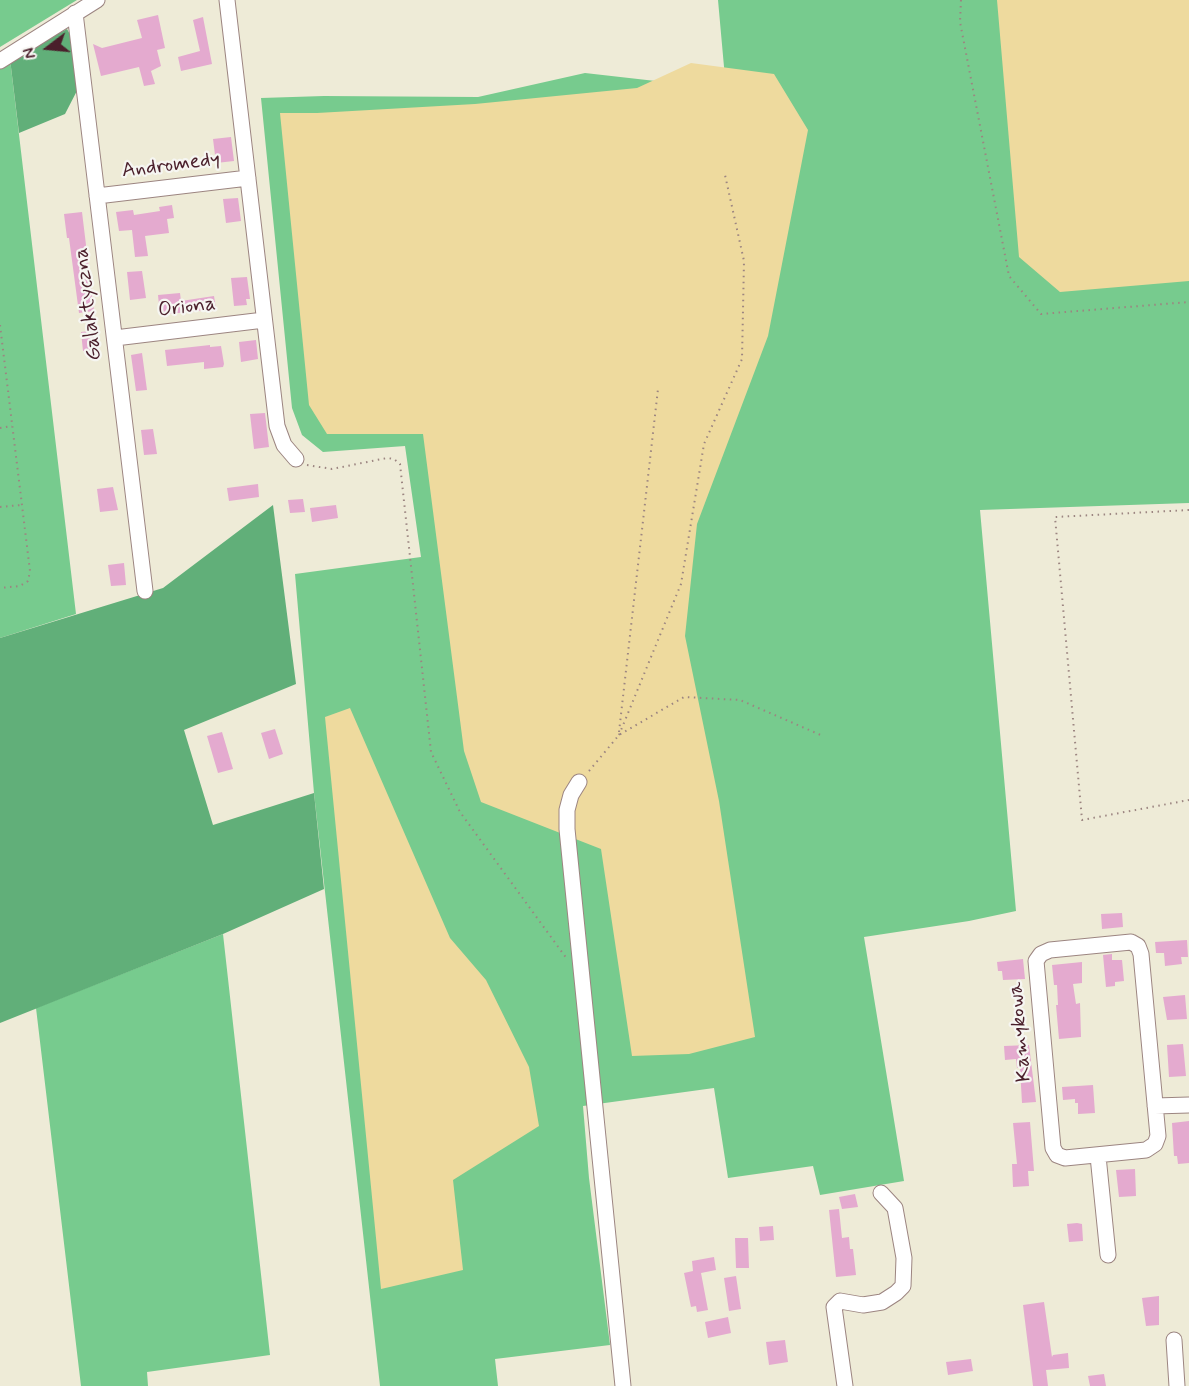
<!DOCTYPE html>
<style>
body{margin:0}
#map{position:relative;width:1189px;height:1386px;overflow:hidden;background:#eeebd7;font-family:Mynerve,sans-serif}
canvas{display:block}
.north{position:absolute;left:18px;top:18px;width:60px;height:60px;-webkit-text-stroke:4px #f6f6f2;paint-order:stroke;rotate:254deg;font-size:16px;font-weight:700;line-height:24px;text-align:center;color:#4a1f2b}
.north::after{content:'';display:block;margin:auto;width:21px;height:27px;background:#4a1f2b;clip-path:polygon(50% 0,100% 100%,50% 72%,0 100%)}
</style>
<div id="map">
<canvas width="1189" height="1386"></canvas>
<div class="north">N</div>
</div>
<script>
const ctx = document.querySelector('canvas').getContext('2d');
ctx.lineJoin = 'round';
function fillPath(path, color) {
  ctx.fillStyle = color;
  ctx.fill(path, 'evenodd');
}
function poly(rows) {
  const path = new Path2D();
  for (const r of rows) {
    path.moveTo(r[0], r[1]);
    for (let i = 2; i < r.length; i += 2) path.lineTo(r[i], r[i + 1]);
  }
  return path;
}
function trace(path, color, width, dash) {
  ctx.strokeStyle = color;
  ctx.lineWidth = width;
  ctx.lineCap = dash ? 'butt' : 'round';
  ctx.setLineDash(dash || []);
  ctx.stroke(path);
}
function drawText(font, color, halo, rows, align = 'center') {
  ctx.font = font + ' Mynerve,sans-serif';
  ctx.lineWidth = 4.5;
  ctx.setLineDash([]);
  ctx.textBaseline = 'middle';
  ctx.strokeStyle = halo;
  ctx.fillStyle = color;
  for (const [text, x, y, turn = 0] of rows) {
    ctx.save();
    ctx.translate(x, y);
    ctx.rotate((+turn || 0) * Math.PI / 180);
    ctx.textAlign = isNaN(turn) ? turn : align;
    if (halo) ctx.strokeText(text, 0, 0);
    ctx.fillText(text, 0, 0);
    ctx.restore();
  }
}
const green = poly([
 [0,0,77,0,0,47],
 [718,0,1189,0,1189,503,980,510,1016,911,969,921,864,937,904,1181,820,1195,813,1166,728,1178,714,1088,583,1106,589,1178,610,1345,495,1359,498,1386,380,1386,314,793,295,574,421,557,405,446,323,452,302,435,292,408,261,98,324,96,478,97,585,73,726,89],
 [10,59,76,614,0,638,0,67],
 [223,934,270,1355,147,1372,148,1386,81,1386,36,1008]
]);
const forest = poly([
 [67,29,72,38,81,83,65,114,19,133,10,59],
 [273,505,296,684,184,730,213,825,314,793,324,889,223,934,0,1023,0,638,163,588]
]);
const sand = poly([
 [997,0,1189,0,1189,281,1060,292,1019,257],
 [691,63,774,74,808,130,768,336,697,524,685,636,719,801,755,1037,689,1054,632,1056,601,849,481,802,464,751,423,434,327,434,309,405,280,113,317,113,475,104,637,88],
 [350,708,450,938,486,980,529,1067,539,1126,453,1180,463,1270,381,1289,325,717]
]);
const building = poly([
 [158,15,165,48,157,50,161,66,151,71,155,84,144,86,139,67,101,76,93,44,102,48,142,38,137,20],
 [203,17,212,64,181,71,178,57,200,51,193,20],
 [231,137,234,161,216,163,213,139],
 [238,198,241,221,226,223,223,199],
 [172,205,174,218,167,219,169,233,145,236,148,256,135,257,132,230,119,231,116,212,133,210,134,215,160,211,159,207],
 [82,212,94,311,79,313,69,238,67,238,64,214],
 [142,271,146,298,130,300,127,272],
 [247,277,250,299,246,299,247,305,234,306,231,278],
 [180,293,181,301,214,296,216,309,160,315,158,295],
 [97,330,98,350,83,351,81,332],
 [256,340,258,359,241,362,239,342],
 [210,345,210,347,221,346,224,364,223,367,204,369,204,362,167,366,165,350],
 [142,353,147,390,136,391,131,355],
 [265,413,269,447,254,449,250,414],
 [153,429,157,454,144,455,141,430],
 [258,484,259,497,229,501,227,488],
 [113,487,118,510,100,512,97,489],
 [303,499,305,512,290,513,288,500],
 [336,505,338,518,312,522,310,508],
 [124,563,126,585,111,586,108,565],
 [275,729,283,754,269,759,261,733],
 [222,732,233,769,218,773,207,736],
 [1122,913,1123,927,1102,929,1101,914],
 [1187,940,1188,957,1181,957,1182,964,1165,966,1164,953,1156,953,1155,942],
 [1112,954,1112,960,1122,960,1124,981,1115,982,1115,986,1106,987,1103,955],
 [1023,959,1025,979,1003,980,1002,971,998,971,997,962],
 [1082,962,1082,983,1073,984,1076,1004,1080,1003,1081,1037,1059,1039,1056,1005,1058,1005,1057,985,1054,985,1052,965],
 [1185,995,1187,1019,1167,1020,1163,997],
 [1183,1044,1186,1076,1169,1077,1167,1045],
 [1029,1045,1036,1102,1022,1103,1020,1068,1017,1068,1016,1059,1005,1060,1004,1046],
 [1093,1085,1095,1113,1078,1114,1078,1103,1075,1103,1075,1099,1063,1100,1062,1087],
 [1189,1121,1189,1163,1178,1164,1177,1156,1174,1156,1172,1123],
 [1030,1122,1034,1171,1028,1171,1029,1186,1013,1187,1012,1164,1017,1164,1013,1123],
 [1135,1169,1136,1196,1119,1197,1116,1170],
 [855,1194,858,1207,842,1209,839,1197],
 [839,1209,842,1238,849,1237,850,1249,853,1249,856,1275,836,1277,829,1210],
 [1077,1223,1082,1224,1083,1241,1069,1242,1067,1224],
 [773,1226,774,1240,760,1241,759,1227],
 [735,1238,748,1238,749,1268,736,1268],
 [714,1257,716,1270,701,1273,708,1310,697,1312,696,1306,691,1307,684,1273,693,1271,692,1261],
 [736,1276,741,1309,729,1311,724,1278],
 [1159,1296,1159,1325,1146,1326,1142,1298],
 [1044,1302,1052,1357,1053,1355,1068,1353,1069,1368,1046,1370,1048,1386,1033,1386,1023,1305],
 [728,1317,731,1333,708,1338,705,1322],
 [785,1340,788,1362,769,1365,766,1342],
 [971,1359,973,1371,948,1375,946,1362],
 [1104,1374,1106,1386,1090,1386,1088,1376]
]);
const path = poly([
 [961,0,960,22,1009,276,1041,314,1189,302],
 [0,325,30,571,28,581,20,586,0,588],
 [0,428,12,426],
 [307,465,332,469,387,458,394,459,400,464,431,752,460,812,567,959],
 [0,507,21,505],
 [1189,510,1055,517,1082,820,1189,800],
 [619,732,658,389],
 [619,735,681,584,704,444,742,359,744,261,725,175],
 [589,771,619,735,684,697,740,700,823,736]
]);
const minor = poly([
 [227,0,277,426,284,445,296,459],
 [75,13,145,591],
 [0,61,97,0],
 [97,196,248,178],
 [115,338,264,320],
 [579,782,571,795,567,810,567,829,623,1386],
 [1131,942,1138,946,1141,954,1158,1136,1155,1144,1146,1150,1065,1158,1057,1155,1053,1148,1036,961,1041,954,1050,950,1131,942],
 [1155,1106,1189,1105],
 [1098,1156,1108,1255],
 [1174,1340,1177,1386],
 [845,1386,834,1307,840,1301,863,1305,882,1302,896,1293,903,1286,904,1258,895,1208,881,1193]
]);
const streetNames = [
 ["Andromedy",171,166,-7],
 ["Galaktyczna",89,304,-97],
 ["Oriona",187,308,-7],
 ["Kamykowa",1021,1032,-95]
];
fillPath(green, '#77cb8e');
fillPath(forest, '#61af79');
fillPath(sand, '#eeda9e');
fillPath(building, '#e4aacf');
trace(minor, '#9c8581', 17);
trace(path, '#9c8581', 2, [1.5, 4.5]);
trace(minor, '#fff', 15);
drawText('21px', '#4a1f2b', '#f6f6f2', streetNames);
</script>
